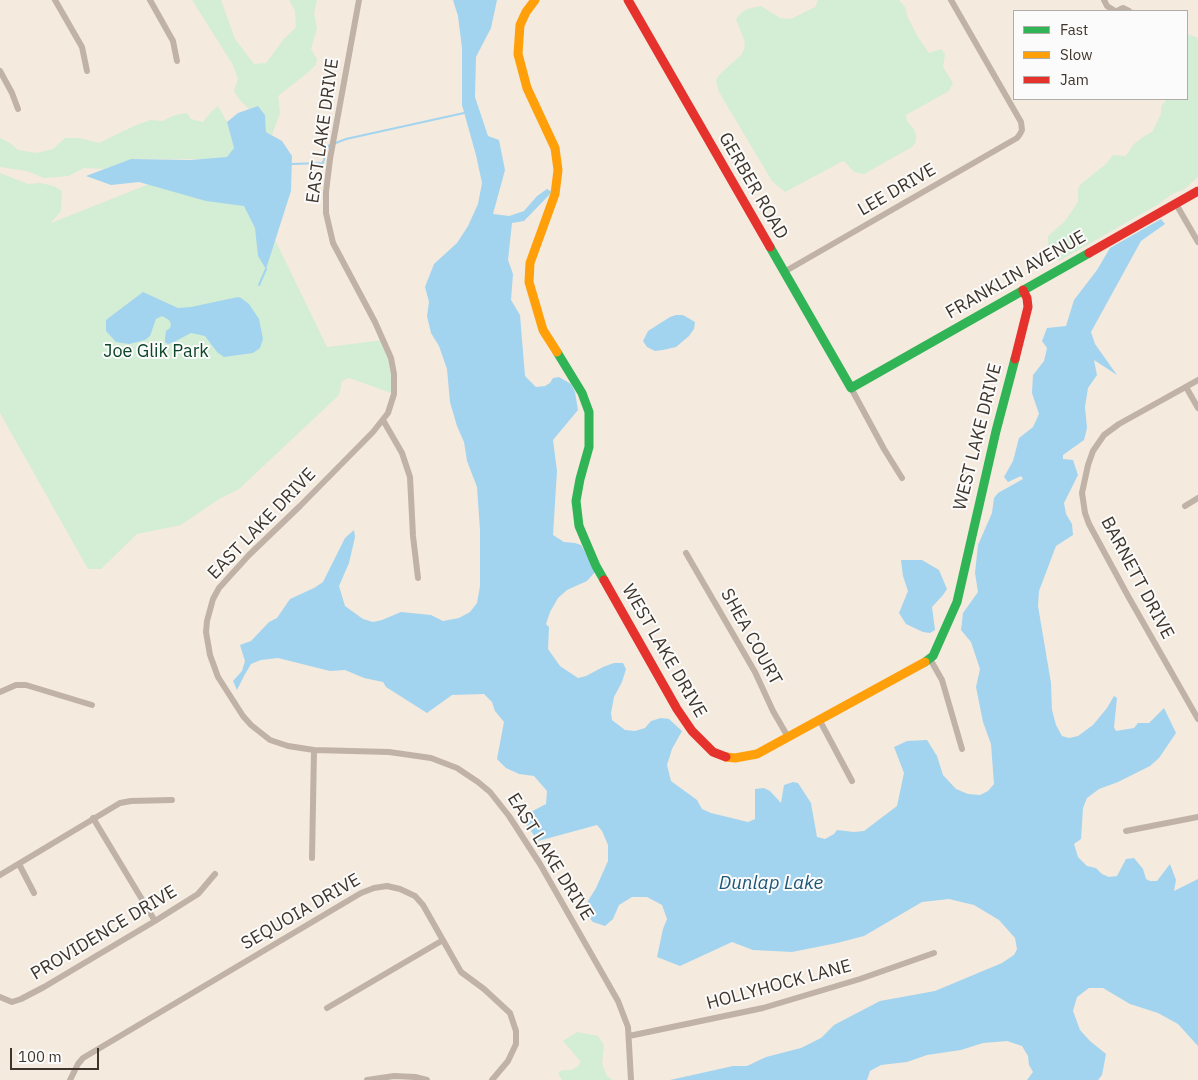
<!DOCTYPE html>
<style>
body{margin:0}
#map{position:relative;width:1198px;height:1080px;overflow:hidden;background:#f4eade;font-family:"IBM Plex Sans",sans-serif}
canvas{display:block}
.legend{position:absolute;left:1013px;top:10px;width:175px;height:90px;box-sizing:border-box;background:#fbfbfb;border:1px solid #b0aca7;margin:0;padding:6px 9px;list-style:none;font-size:15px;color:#3f352a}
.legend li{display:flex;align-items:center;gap:10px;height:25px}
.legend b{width:25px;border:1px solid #b0aca7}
.scale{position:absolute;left:10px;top:1048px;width:89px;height:22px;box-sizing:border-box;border:2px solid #3f352a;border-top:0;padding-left:6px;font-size:15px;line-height:18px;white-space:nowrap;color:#3f352a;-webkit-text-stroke:4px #fbfbfb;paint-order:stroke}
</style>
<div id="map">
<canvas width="1198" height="1080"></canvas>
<ul class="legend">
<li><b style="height:6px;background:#30b455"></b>Fast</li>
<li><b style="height:6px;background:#ff9f0a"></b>Slow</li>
<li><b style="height:6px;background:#e5322d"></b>Jam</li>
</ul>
<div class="scale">100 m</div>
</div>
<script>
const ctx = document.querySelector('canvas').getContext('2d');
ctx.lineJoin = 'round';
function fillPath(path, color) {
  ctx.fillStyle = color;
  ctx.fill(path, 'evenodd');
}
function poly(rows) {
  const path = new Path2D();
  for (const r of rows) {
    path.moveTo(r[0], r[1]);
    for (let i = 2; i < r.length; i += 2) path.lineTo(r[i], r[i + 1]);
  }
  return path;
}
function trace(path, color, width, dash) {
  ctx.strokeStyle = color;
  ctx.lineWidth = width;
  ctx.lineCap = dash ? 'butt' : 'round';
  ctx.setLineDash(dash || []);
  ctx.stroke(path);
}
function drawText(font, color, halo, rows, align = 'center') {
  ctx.font = font + ' "IBM Plex Sans",sans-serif';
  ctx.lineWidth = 4;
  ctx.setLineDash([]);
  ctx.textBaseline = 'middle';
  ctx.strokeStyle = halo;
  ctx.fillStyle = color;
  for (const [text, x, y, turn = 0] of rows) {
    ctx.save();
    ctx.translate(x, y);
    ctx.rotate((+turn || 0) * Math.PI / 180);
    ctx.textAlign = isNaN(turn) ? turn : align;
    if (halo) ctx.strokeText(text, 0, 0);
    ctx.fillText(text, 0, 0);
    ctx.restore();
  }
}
const green = poly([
 [192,0,221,0,235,39,254,64,266,63,284,39,296,27,295,11,289,0,317,0,314,13,317,29,311,49,317,59,316,65,306,74,278,96,280,113,272,135,266,132,265,115,258,106,249,109,239,99,234,91,238,79,233,65],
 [818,0,899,0,905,7,908,18,918,37,929,53,941,49,945,54,943,67,953,83,949,91,906,115,907,121,914,129,916,136,916,142,912,147,864,174,854,172,844,161,841,162,785,192,772,181,719,92,716,80,720,74,741,55,744,49,745,42,736,19,741,13,747,9,761,6,780,18,791,19,815,7],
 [1187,34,1198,38,1198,177,1183,190,1174,193,1157,205,1059,261,1048,248,1048,236,1065,221,1078,202,1078,189,1081,184,1106,164,1113,155,1126,156,1133,145,1143,137,1152,132,1161,114,1161,106,1167,99,1187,99],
 [218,106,227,122,234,148,232,151,327,347,384,340,391,358,394,394,349,378,342,381,339,395,239,489,219,499,181,525,137,534,101,569,88,569,0,413,0,173,28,184,40,183,54,186,62,191,61,211,51,223,212,159,131,159,105,169,84,168,69,176,44,178,27,171,0,167,0,138,10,143,18,150,37,153,53,149,65,138,80,138,99,143,134,126,150,120,162,121,175,115,187,113,191,119,203,122,211,112],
 [577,1032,598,1036,604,1045,602,1064,607,1076,613,1080,562,1080,558,1073,562,1070,571,1070,577,1067,581,1062,563,1041]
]);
const water = poly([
 [453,0,497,0,491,28,476,57,475,97,488,136,499,140,505,170,493,214,509,216,524,211,537,196,547,189,552,192,524,221,512,223,508,260,513,274,511,300,520,315,525,376,536,387,545,386,550,383,553,378,559,377,571,384,575,392,578,410,553,440,557,471,553,535,564,542,575,543,581,545,596,571,587,581,567,590,558,598,550,612,546,624,549,627,548,649,560,666,578,678,586,676,603,667,614,663,623,663,626,669,622,682,614,697,611,713,612,720,625,730,635,731,645,728,651,721,661,718,669,719,682,731,672,749,667,765,671,781,697,800,702,809,711,813,748,822,755,819,755,789,764,788,770,791,781,803,784,785,793,782,798,783,811,803,817,837,825,839,834,834,837,830,854,832,864,831,897,806,904,773,894,747,907,741,927,740,937,756,943,775,956,789,968,794,980,795,988,791,994,784,991,744,983,722,976,687,980,669,971,642,961,630,963,613,978,592,975,573,978,545,992,513,994,498,998,493,1023,479,1021,476,1008,482,1004,477,1013,461,1019,438,1033,427,1039,414,1032,393,1033,375,1044,361,1047,348,1042,341,1047,328,1066,326,1074,300,1097,270,1110,248,1161,219,1165,224,1141,241,1091,332,1095,344,1117,375,1094,360,1097,375,1088,388,1085,407,1087,428,1084,440,1063,455,1063,459,1073,460,1078,475,1064,503,1066,514,1072,524,1073,535,1056,546,1039,591,1038,606,1051,683,1052,710,1056,725,1062,736,1069,738,1078,736,1093,725,1107,708,1114,696,1117,698,1114,727,1116,731,1134,728,1138,723,1149,723,1164,708,1176,733,1159,758,1150,766,1118,782,1099,789,1087,798,1083,808,1081,839,1074,844,1078,857,1087,866,1096,868,1102,874,1109,877,1117,876,1126,859,1134,858,1143,869,1146,879,1150,881,1157,881,1170,864,1176,880,1174,891,1198,879,1198,1046,1178,1024,1158,1013,1130,1004,1103,988,1089,988,1077,997,1073,1011,1080,1030,1090,1041,1106,1054,1102,1075,1098,1080,1027,1080,1033,1072,1029,1065,1028,1056,1022,1046,1007,1041,983,1043,961,1050,927,1055,907,1062,881,1065,870,1071,867,1080,670,1080,733,1066,747,1066,766,1057,801,1048,821,1038,834,1025,880,1001,935,991,1002,963,1014,955,1017,949,1015,938,999,920,974,905,949,899,922,902,864,936,837,943,792,952,753,950,732,942,680,966,657,957,663,929,667,919,662,905,647,897,632,897,619,905,613,919,605,926,593,922,586,914,588,901,596,888,608,861,608,845,602,831,597,825,538,841,521,817,546,804,547,791,534,776,519,774,506,768,497,759,504,722,495,711,492,702,484,694,452,695,427,713,386,687,383,682,364,678,345,670,330,671,278,658,261,660,251,664,244,676,237,690,233,681,242,671,245,661,240,645,251,641,269,622,277,618,290,599,314,588,323,582,345,538,354,530,355,537,349,563,339,586,345,606,363,619,373,622,382,620,401,612,431,615,443,621,459,618,470,612,477,603,480,586,480,530,477,487,467,461,464,442,457,426,450,402,447,369,439,346,431,333,427,316,429,302,425,287,434,264,457,243,468,226,478,204,482,183,476,155,462,105,462,48,458,16],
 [258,106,265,115,266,132,282,141,292,156,291,191,266,269,258,256,255,228,244,206,206,201,139,182,111,185,86,176,131,159,190,160,227,157,234,148,227,122,238,113],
 [143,292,178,308,191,307,238,297,241,298,249,304,259,319,263,339,260,348,253,353,224,357,217,352,205,336,191,333,174,342,168,344,165,342,165,338,166,331,170,328,171,324,169,320,162,316,156,319,150,336,145,340,129,344,116,342,106,331,106,320],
 [676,315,683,315,695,322,694,329,689,336,676,347,663,350,655,351,647,347,643,341,648,331,670,317],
 [901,560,922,560,939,570,947,589,943,595,932,607,935,630,930,633,923,632,906,624,899,613,908,591,903,576]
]);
const stream = poly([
 [292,164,323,163,328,146,346,139,464,113],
 [259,285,266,269]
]);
const street = poly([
 [55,0,82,47,87,71],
 [150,0,173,41,177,61],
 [359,0,330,159,326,192,326,213,333,243,375,322,391,358,394,374,394,394,388,413,373,432,300,506,249,555,219,588,213,599,207,621,206,632,210,655,218,677,243,716,251,725,270,740,288,746,314,750,389,752,431,758,457,768,478,782,490,792,509,816,540,864,618,1001,628,1027,631,1080],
 [1104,0,1107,6,1115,11],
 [1117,11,1123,8,1129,11],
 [0,71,12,93,18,109],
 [1176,204,1198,242],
 [784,272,1017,138,1020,134,1022,130,1021,122,951,0],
 [1198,380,1119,424,1104,435,1093,451,1088,465,1082,493,1085,513,1089,524,1128,596,1198,719],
 [1186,387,1198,408],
 [851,388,884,449,902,478],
 [383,420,402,453,410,477,413,536,418,578],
 [1185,506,1198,498],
 [686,553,755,672,773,711,788,737],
 [930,659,942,680,962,749],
 [0,692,16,685,26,685,92,705],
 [820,721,852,781],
 [93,818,155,921],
 [1126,831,1198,817],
 [312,858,314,750],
 [19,864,34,893],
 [0,875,120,803,131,801,172,800],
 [0,997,12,1002,21,999,44,987,155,921,198,894,215,874],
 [327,1008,443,940],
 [629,1036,763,1008,860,979,934,953],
 [70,1080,78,1064,83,1058,361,893,374,888,387,886,400,889,415,896,423,905,461,972,484,989,510,1013,516,1031,516,1044,508,1061,492,1080],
 [367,1080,394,1076,415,1077,427,1080]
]);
const fast = poly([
 [770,247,851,388,1089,253],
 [557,352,582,393,589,412,589,447,580,479,576,501,579,526,596,566,604,580],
 [925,662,933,656,957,602,996,431,1015,359]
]);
const slow = poly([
 [535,0,526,12,520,25,518,54,527,88,555,148,558,170,555,194,530,263,529,282,543,330,557,352],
 [726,757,735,758,757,754,925,662]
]);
const jam = poly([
 [628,0,770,247],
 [1089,253,1198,191],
 [1015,359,1028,307,1027,298,1023,290],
 [604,580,677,709,692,731,713,752,726,757]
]);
const streetNames = [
 ["EAST LAKE DRIVE",323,131,-82],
 ["GERBER ROAD",753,186,60],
 ["LEE DRIVE",897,190,-30],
 ["FRANKLIN AVENUE",1016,275,-30],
 ["WEST LAKE DRIVE",978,437,-76],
 ["EAST LAKE DRIVE",262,524,-46],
 ["BARNETT DRIVE",1137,578,62],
 ["SHEA COURT",751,637,61],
 ["WEST LAKE DRIVE",664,651,60],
 ["EAST LAKE DRIVE",550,857,58],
 ["SEQUOIA DRIVE",301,912,-30],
 ["PROVIDENCE DRIVE",104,933,-31],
 ["HOLLYHOCK LANE",779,985,-15]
];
const parkNames = [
 ["Joe Glik Park",156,352]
];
const waterNames = [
 ["Dunlap Lake",771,884]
];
fillPath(green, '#d4edd5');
fillPath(water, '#a3d4ef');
trace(stream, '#a3d4ef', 2);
trace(street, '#c0b2a6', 6);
trace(fast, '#30b455', 9);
trace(slow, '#ff9f0a', 9);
trace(jam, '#e5322d', 9);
drawText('18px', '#3f352a', '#fbfbfb', streetNames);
drawText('18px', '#0d4629', '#fbfbfb', parkNames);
drawText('italic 19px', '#1e5675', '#fbfbfb', waterNames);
</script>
